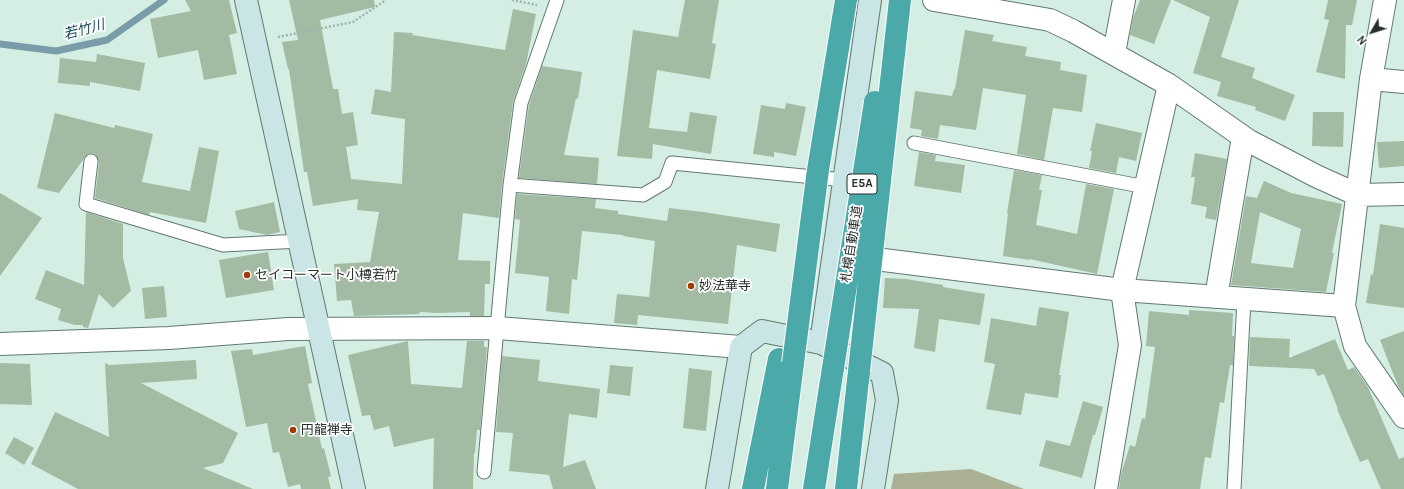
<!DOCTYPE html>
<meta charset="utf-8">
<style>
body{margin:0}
#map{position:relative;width:1404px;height:489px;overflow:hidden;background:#d4eee4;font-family:Karla,sans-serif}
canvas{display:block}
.north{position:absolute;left:1352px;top:12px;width:40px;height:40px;-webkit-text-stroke:3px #fff;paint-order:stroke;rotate:231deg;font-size:11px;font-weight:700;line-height:16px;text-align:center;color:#242e2a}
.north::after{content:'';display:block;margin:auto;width:14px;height:18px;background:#242e2a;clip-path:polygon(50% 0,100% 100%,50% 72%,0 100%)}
</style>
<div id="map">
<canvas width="1404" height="489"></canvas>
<div class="north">N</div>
</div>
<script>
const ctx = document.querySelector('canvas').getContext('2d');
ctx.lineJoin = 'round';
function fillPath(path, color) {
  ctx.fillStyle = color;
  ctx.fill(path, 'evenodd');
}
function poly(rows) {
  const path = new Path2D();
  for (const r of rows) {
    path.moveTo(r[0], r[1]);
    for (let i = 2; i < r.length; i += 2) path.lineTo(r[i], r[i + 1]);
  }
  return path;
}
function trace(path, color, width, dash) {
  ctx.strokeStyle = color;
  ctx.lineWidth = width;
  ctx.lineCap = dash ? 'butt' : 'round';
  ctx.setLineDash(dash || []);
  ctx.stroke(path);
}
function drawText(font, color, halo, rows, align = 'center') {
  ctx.font = font + ' Karla,"Noto Sans JP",sans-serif';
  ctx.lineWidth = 3.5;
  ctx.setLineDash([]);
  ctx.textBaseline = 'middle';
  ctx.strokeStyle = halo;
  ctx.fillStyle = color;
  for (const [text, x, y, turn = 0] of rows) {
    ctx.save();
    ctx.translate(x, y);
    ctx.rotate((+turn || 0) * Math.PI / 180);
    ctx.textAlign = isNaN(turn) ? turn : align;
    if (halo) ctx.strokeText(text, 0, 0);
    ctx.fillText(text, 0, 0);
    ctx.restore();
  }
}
const forest = poly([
 [971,469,1024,489,891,489,894,474]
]);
const stream = poly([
 [0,44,56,51,107,40,164,0]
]);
const building = poly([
 [185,0,229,0,237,33,229,35,237,74,204,80,198,50,158,58,150,19,191,11],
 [289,0,374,0,375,7,320,20,333,89,338,89,342,114,353,112,358,145,346,147,351,179,402,184,405,119,371,114,375,89,391,92,394,32,413,33,412,35,505,50,513,9,536,14,526,64,513,102,502,184,499,218,463,213,458,260,490,261,490,284,485,284,484,316,470,316,470,312,437,313,420,312,419,314,354,316,351,300,337,301,334,264,370,262,379,212,357,210,358,199,313,206,307,172,304,172,289,69,288,69,282,42,298,40],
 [685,0,719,0,712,43,716,44,710,79,657,70,649,128,687,132,690,112,717,116,711,154,653,144,652,159,617,156,633,30,678,37],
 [1140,0,1171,0,1154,44,1130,35,1133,18],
 [1173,0,1239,0,1221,57,1255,68,1252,78,1295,95,1285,121,1255,110,1256,107,1217,96,1221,82,1193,73,1210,17],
 [1328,0,1357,0,1352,25,1346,25,1345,79,1316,72,1329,20,1324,19],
 [965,30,994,35,992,41,1027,47,1025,56,1061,62,1060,70,1087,75,1082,112,1053,108,1044,160,1017,154,1026,95,983,88,976,130,940,125,938,139,921,136,922,130,910,128,915,91,952,96,954,89,955,89],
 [97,54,145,63,140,91,90,82,90,86,58,83,60,58,96,62],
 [542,66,582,72,578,99,576,98,564,155,599,158,597,184,519,178,529,105],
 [786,103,806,107,796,156,774,152,774,157,753,154,761,105,785,109],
 [1313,112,1344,112,1343,147,1312,146],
 [55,113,114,128,115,125,153,134,142,182,190,191,199,147,219,151,206,223,150,212,149,215,95,198,99,162,96,155,92,153,88,154,85,156,83,160,59,193,37,188],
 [1096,123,1142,133,1136,161,1119,157,1116,173,1089,168,1092,151,1090,151],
 [1404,141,1404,166,1379,168,1377,142],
 [919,152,936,155,935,161,965,165,961,193,914,186],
 [1195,153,1227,159,1216,220,1205,218,1207,207,1191,204,1195,177,1191,177],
 [1014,170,1042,175,1039,190,1042,190,1036,225,1077,234,1086,184,1114,189,1097,274,1030,259,1030,260,1003,256,1008,213,1007,213],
 [1264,181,1291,193,1342,204,1332,253,1334,253,1326,292,1231,285,1246,196,1257,198],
 [1260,212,1301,229,1293,268,1251,263],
 [0,193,42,218,0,276],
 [517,194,596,199,595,208,618,211,618,214,667,221,669,208,703,212,780,224,776,252,737,245,728,324,638,315,637,325,614,323,617,294,649,297,655,241,623,236,623,235,582,231,577,280,572,279,569,314,546,311,549,277,515,273,520,220,515,219],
 [274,202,280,232,267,235,239,229,235,211],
 [86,212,123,224,123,258,131,291,113,308,99,294,88,328,83,327,83,325,75,325,58,320,61,309,35,299,46,270,84,285],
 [1380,224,1404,228,1404,308,1366,303,1371,274,1373,275],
 [268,252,274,290,226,298,219,260],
 [885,278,906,279,943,285,943,287,985,294,980,325,939,319,935,352,914,348,919,309,883,308],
 [164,286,167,317,145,319,142,288],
 [1039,307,1069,312,1059,375,1061,375,1058,398,1025,393,1021,415,986,409,995,364,984,362,991,318,1036,326],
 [1189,310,1233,313,1232,336,1234,336,1233,365,1230,365,1224,403,1220,402,1211,458,1205,457,1200,489,1119,489,1121,474,1130,445,1135,447,1142,418,1145,419,1155,347,1146,346,1149,311,1189,315],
 [1404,331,1404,395,1398,386,1380,340],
 [1250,337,1290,339,1289,358,1335,339,1348,370,1354,367,1368,387,1399,459,1404,457,1404,489,1381,489,1368,459,1360,462,1337,409,1338,409,1324,374,1318,376,1314,369,1249,366],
 [408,341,411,384,462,388,467,341,484,341,484,347,487,347,480,430,477,430,475,453,474,453,473,489,433,489,434,438,394,447,389,426,374,430,370,415,362,416,348,355],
 [305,346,312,383,308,384,322,449,324,448,331,476,328,477,331,489,301,489,300,484,288,487,279,452,273,453,267,423,246,427,231,351,252,349,253,355],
 [502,356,540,360,538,381,600,389,597,418,569,414,563,467,585,460,596,489,553,489,549,475,509,471,513,433,496,432],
 [196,360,197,379,141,383,238,433,223,463,203,468,253,489,78,489,31,464,55,412,109,437,105,363,109,365],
 [0,363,30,364,32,405,0,404],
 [610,365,633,367,630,396,607,393],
 [689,368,712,371,706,431,683,428],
 [1083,401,1103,407,1095,435,1093,435,1082,478,1039,466,1046,440,1070,446],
 [14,437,34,448,24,465,5,453]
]);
const path = poly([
 [512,0,537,5],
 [278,37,353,22,386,0]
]);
const lane = poly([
 [914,143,1146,187],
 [91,161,86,204,223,245,300,241],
 [510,185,643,195,665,182,672,163,844,180],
 [484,472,510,185,521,103,557,0],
 [1234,489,1244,299]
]);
const street = poly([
 [934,0,1050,20,1073,31,1169,85,1249,141,1316,176,1358,195,1404,194],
 [1385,0,1371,79,1344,306,1355,346,1404,417],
 [1114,53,1124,0],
 [1371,79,1404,82],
 [852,256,1122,290,1344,306],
 [1216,297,1243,137],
 [0,344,169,338,288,329,497,328,741,347],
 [1106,489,1130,345,1122,290,1169,85]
]);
const secondary = poly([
 [246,0,354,489],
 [821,343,870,0],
 [717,489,741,347,762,331,821,343,882,373,887,400,873,489]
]);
const highway = poly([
 [753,489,779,359],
 [777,489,793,363],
 [814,489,833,368],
 [846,489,859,371]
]);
const highwayBridge = poly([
 [793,363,818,170,846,0],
 [833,368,875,102],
 [859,371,900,0]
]);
const markers = [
 [247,275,4,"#a03c04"],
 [691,286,4,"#a03c04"],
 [293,430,4,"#a03c04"]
];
const shields = [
 [862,184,30]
];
const shieldNames = [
 ["E5A",862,184]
];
const streetNames = [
 ["札樽自動車道",852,244,-81]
];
const poiNames = [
 ["セイコーマート小樽若竹",255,275],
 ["妙法華寺",699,286],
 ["円龍禅寺",301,430]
];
const waterNames = [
 ["若竹川",84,30,-15]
];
fillPath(forest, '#a9b093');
trace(stream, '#799ca8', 7);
fillPath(building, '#a3baa3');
trace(lane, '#627970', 15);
trace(street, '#627970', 24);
trace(secondary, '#627970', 24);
trace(highway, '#fff', 24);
trace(path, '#9eb3ab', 2.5, [2, 2]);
trace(lane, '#fff', 13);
trace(street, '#fff', 22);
trace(secondary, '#c9e5e5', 22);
trace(highway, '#4ca9a9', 22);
trace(highwayBridge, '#fff', 24, []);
trace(highwayBridge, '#4ca9a9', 22);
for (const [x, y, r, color] of markers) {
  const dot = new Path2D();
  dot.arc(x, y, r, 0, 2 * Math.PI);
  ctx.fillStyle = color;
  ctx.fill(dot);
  trace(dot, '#fff', 1.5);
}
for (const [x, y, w] of shields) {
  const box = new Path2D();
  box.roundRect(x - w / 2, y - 10, w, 20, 3);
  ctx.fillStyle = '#fff';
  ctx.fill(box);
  trace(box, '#242e2a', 1);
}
drawText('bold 12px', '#242e2a', null, shieldNames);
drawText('13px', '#242e2a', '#fff', streetNames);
drawText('13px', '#242e2a', '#fff', poiNames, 'left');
drawText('italic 14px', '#194a59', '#fff', waterNames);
</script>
